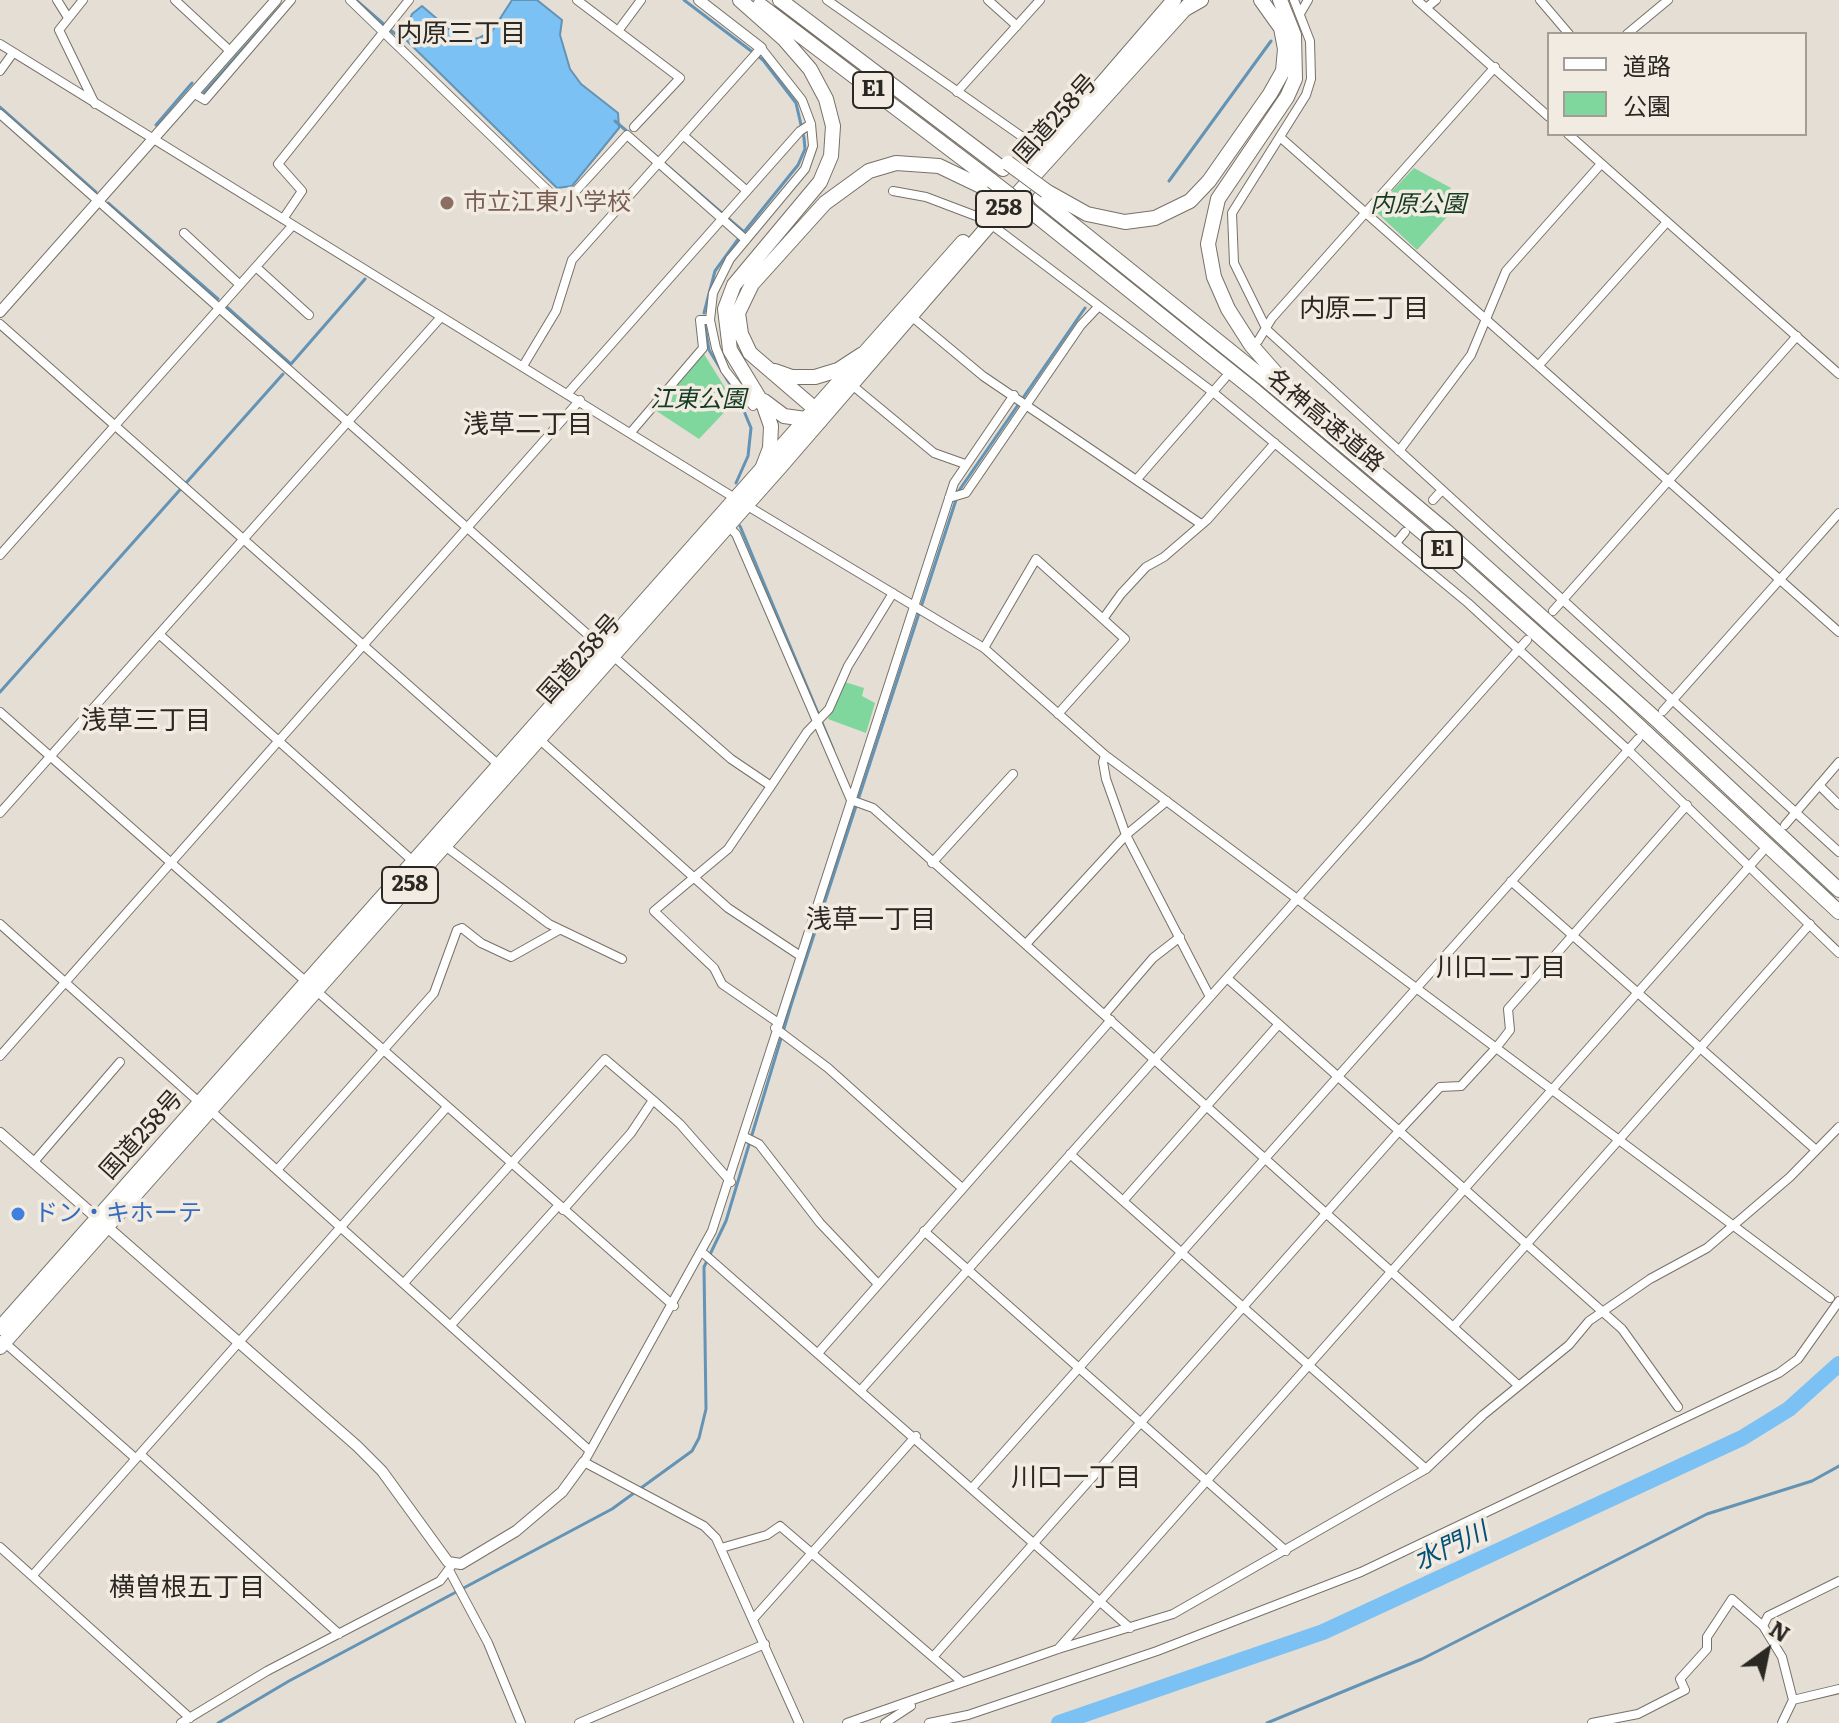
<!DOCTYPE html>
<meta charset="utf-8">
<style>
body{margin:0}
#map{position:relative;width:1839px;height:1723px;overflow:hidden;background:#e5ded4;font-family:Literata,"Noto Sans JP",serif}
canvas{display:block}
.legend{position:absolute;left:1547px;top:32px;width:260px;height:104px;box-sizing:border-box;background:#f2ebe1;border:2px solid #a29d95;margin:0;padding:10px 14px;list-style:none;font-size:24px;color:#2b2824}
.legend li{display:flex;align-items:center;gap:16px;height:40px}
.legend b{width:40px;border:2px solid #a29d95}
.north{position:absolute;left:1727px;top:1611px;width:80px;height:80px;-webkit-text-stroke:6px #f2ebe1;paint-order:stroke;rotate:33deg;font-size:22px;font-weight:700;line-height:32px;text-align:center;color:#2b2824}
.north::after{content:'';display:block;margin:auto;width:28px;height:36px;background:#2b2824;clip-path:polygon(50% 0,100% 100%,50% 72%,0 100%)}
</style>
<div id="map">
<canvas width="1839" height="1723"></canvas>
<ul class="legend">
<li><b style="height:10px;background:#fff"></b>道路</li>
<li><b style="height:22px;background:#7fd79d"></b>公園</li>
</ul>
<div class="north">N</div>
</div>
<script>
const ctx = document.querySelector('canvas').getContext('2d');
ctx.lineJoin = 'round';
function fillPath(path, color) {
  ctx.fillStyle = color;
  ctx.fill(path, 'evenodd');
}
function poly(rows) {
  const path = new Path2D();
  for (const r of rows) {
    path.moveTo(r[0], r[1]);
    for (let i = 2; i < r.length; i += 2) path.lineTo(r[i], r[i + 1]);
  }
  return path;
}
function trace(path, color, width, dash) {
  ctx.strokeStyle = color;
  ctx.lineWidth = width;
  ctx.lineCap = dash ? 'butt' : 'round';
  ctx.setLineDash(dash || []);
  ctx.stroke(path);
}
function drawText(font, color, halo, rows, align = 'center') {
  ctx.font = font + ' Literata,"Noto Sans JP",serif';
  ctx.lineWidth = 7;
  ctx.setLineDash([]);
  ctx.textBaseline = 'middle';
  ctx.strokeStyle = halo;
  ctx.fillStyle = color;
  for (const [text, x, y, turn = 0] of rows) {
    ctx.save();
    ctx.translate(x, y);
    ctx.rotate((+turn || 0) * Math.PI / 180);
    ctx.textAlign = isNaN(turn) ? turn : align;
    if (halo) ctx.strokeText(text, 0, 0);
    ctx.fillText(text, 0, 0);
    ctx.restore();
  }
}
const green = poly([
 [1414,168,1451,188,1448,199,1455,208,1417,250,1374,210],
 [704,354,734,402,699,439,655,410],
 [845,682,864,688,862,696,875,703,866,733,828,719]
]);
const water = poly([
 [512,0,537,0,562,20,560,35,570,69,581,84,618,113,619,128,572,186,557,188,403,37,412,14,422,6,456,35,466,40,479,38,492,31,512,0]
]);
const stream = poly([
 [356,0,394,33,407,38],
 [204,93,281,6],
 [0,107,96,192],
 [615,121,744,232,798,165,805,149,804,138,796,103,763,60,684,0],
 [156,125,192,83],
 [1169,181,1271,41],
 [108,203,218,299],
 [227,307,291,364,365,279],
 [704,313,715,271,739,238],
 [705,326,709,350,739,399,751,428,748,456,736,483],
 [958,492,1085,308],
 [740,526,833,749],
 [0,692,283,374],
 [218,1723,289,1681,612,1509,692,1451,699,1438,706,1409,704,1267,726,1221,792,1002,956,500],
 [1267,1723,1422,1659,1707,1514,1812,1481,1839,1466]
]);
const river = poly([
 [1059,1723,1323,1632,1742,1438,1789,1409,1839,1364]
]);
const minor = poly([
 [57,0,67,16],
 [83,0,59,30,95,104],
 [175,0,230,51],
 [350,0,563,205,627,135,746,240],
 [577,0,680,78,634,127],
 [827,0,1044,152],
 [988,0,1017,26],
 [1294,0,1310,41,1311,79,1306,95,1232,213,1234,263,1267,330,1839,852],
 [1417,0,1549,117],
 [1540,0,1569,34],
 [1426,8,1436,0],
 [1301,12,1308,0],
 [618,31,641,0],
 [1627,34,1668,0],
 [0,44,746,505,984,648,1105,755,1830,1298],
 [0,71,13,53],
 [957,92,1040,0],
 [193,93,205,100,291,0],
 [0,114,603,648],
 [1568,134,1839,374],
 [683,135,747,191],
 [1280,137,1839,632],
 [893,191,926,197,984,219,1214,393,1468,603,1627,749,1839,953],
 [283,219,302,191,278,164,409,0],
 [184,233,239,284],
 [256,267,309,315],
 [911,316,983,376,1201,524],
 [0,324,500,766],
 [1258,341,1272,318,1495,67],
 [1539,365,1667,222],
 [523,366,556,311,572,260,761,48,802,100,811,124,813,146,805,169,730,259,713,293,710,320,716,348,725,370,753,406],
 [852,385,934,453,965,464],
 [568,393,800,131,811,124],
 [632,431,703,348,700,320,710,320],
 [1399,451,1471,355,1506,271,1601,164],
 [1137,479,1225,378],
 [949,498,966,493,1081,325,1098,307],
 [1433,500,1442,490],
 [728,526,736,534,851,800,873,808,1518,1385],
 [1396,543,1405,532],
 [0,555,293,225],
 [1553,611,1797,336],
 [160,635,414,862],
 [984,648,1036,559,1103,619],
 [613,656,731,759,771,786,807,732,829,709,848,666,893,593],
 [1663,711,1839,513],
 [0,712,674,1306],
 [1058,714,1125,639,1103,619,1121,594,1146,567,1164,557,1207,520,1275,443],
 [539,739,728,908,799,955],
 [1105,755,1103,762,1106,779,1126,835,1210,997],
 [1819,785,1839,805],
 [771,786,728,849,654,911,714,968,722,984,777,1022],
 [0,813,441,317],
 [1785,825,1839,762],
 [445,846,549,924,622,959],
 [932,863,1013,774],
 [1511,881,1816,1150],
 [0,924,200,1103],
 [1026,944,1126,835,1167,801],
 [1227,978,1622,1329,1678,1407],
 [1105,1014,1153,958,1180,937],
 [775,1028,828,1068,962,1188],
 [0,1056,580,400],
 [211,1111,590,1451],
 [745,1137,759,1144,820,1223,878,1284],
 [1070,1154,1426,1469],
 [33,1163,120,1062],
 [277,1170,434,993,457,930,462,928,481,943,511,957,559,930],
 [1123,1201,1279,1024],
 [563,1210,631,1133,653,1100,680,1124,731,1182],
 [924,1231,1286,1551],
 [703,1253,1130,1628],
 [404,1283,605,1059,653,1100],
 [451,1325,558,1206],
 [1455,1325,1810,924],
 [4,1342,134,1457],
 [819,1352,1111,1020],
 [861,1390,1527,640],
 [140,1454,339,1634],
 [973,1487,1638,739],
 [0,1547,190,1718],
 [721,1548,767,1535,780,1526,962,1682],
 [450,1572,488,1643,521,1723],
 [33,1575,447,1107],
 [754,1618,916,1436],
 [1763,1626,1768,1616,1839,1581],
 [1058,1649,1762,852],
 [933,1657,1399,1131,1440,1087,1461,1086,1496,1048,1510,1030,1508,1009,1687,805],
 [1793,1700,1839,1689],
 [181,1723,267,1671,440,1581,452,1565],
 [579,1723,765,1644],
 [799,1723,716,1538,704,1526,584,1462,712,1231,954,483,1014,395],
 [847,1723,1058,1649,1173,1614,1426,1469,1483,1415,1569,1345,1589,1321,1650,1279,1707,1248,1790,1177,1839,1127],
 [885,1723,911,1706],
 [929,1723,968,1715,1157,1651,1361,1572,1779,1373,1798,1359,1839,1301],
 [1592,1723,1638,1714,1685,1690,1680,1679,1707,1649,1707,1637,1732,1599,1763,1626,1782,1657,1793,1700,1782,1723]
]);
const tertiary = poly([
 [699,0,761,48],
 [0,312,276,0],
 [0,1133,357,1446,382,1471,448,1562,461,1564,516,1531,562,1492,584,1462]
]);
const trunk = poly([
 [1030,167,1174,0],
 [0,1328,963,242],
 [0,1347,781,466,991,223,1193,0]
]);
const motorway = poly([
 [740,0,784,39,810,69,826,99,833,126,831,156,820,182,734,285,725,309,730,350,764,406,771,426,770,448,762,469],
 [780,0,1003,169],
 [1280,0,1294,35,1295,79,1287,97,1218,199,1208,244,1214,277,1228,309,1251,345,1288,387],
 [760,5,992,181],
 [1185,9,1201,0],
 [1046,191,1087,214,1125,222,1155,218,1190,201,1209,181,1270,94,1283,71,1285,49,1281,28,1261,0],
 [1040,198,1265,379,1446,531,1658,721,1839,890],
 [1028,209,1255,391,1436,544,1614,703,1839,912],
 [775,371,792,377,815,377,838,370,861,355],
 [764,401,784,416,820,421,814,408,750,353,741,334,738,313,752,284,825,203,869,171,896,163,939,166,987,189]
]);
const motorwayBridge = poly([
 [1008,163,1046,191],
 [992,181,1028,209]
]);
const markers = [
 [447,203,8,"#8d6e63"],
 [18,1214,8,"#3f7fe0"]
];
const shields = [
 [873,90,40],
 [1004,209,56],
 [1442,550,40],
 [410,885,56]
];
const shieldNames = [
 ["E1",873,90],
 ["258",1004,209],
 ["E1",1442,550],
 ["258",410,885]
];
const streetNames = [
 ["国道258号",1056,119,-48],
 ["名神高速道路",1325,421,40],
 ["国道258号",580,659,-48],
 ["国道258号",142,1135,-48]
];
const educationNames = [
 ["市立江東小学校",463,203]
];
const parkNames = [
 ["内原公園",1418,205],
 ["江東公園",698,400]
];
const shopNames = [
 ["ドン・キホーテ",34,1214]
];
const neighbourhoodNames = [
 ["内原三丁目",461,34],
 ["内原二丁目",1364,309],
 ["浅草二丁目",528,425],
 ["浅草三丁目",146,721],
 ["浅草一丁目",871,920],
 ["川口二丁目",1501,968],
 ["川口一丁目",1076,1478],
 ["横曽根五丁目",187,1588]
];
const waterNames = [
 ["水門川",1451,1547,-25]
];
fillPath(green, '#7fd79d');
fillPath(water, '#7bc1f3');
trace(water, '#6393b5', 2);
trace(stream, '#6393b5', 3);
trace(river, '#7bc1f3', 16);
trace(minor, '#777167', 10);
trace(tertiary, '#777167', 12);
trace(trunk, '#777167', 16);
trace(motorway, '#777167', 16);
trace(minor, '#fff', 8);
trace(tertiary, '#fff', 10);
trace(trunk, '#fff', 14);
trace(motorway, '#fff', 14);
trace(motorwayBridge, '#777167', 16, []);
trace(motorwayBridge, '#fff', 14);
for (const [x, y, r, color] of markers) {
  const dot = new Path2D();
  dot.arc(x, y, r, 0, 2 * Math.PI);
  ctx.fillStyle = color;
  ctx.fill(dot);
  trace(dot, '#f2ebe1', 3);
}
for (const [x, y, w] of shields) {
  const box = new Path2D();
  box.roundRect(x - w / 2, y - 18, w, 36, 6);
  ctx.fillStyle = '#f2ebe1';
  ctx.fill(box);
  trace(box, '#2b2824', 2);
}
drawText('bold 22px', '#2b2824', null, shieldNames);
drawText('24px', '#2b2824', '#f2ebe1', streetNames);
drawText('24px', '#785e54', '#f2ebe1', educationNames, 'left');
drawText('italic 24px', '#143b23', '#f2ebe1', parkNames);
drawText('24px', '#366cbe', '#f2ebe1', shopNames, 'left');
drawText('26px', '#2b2824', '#f2ebe1', neighbourhoodNames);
drawText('italic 26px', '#035078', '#f2ebe1', waterNames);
</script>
